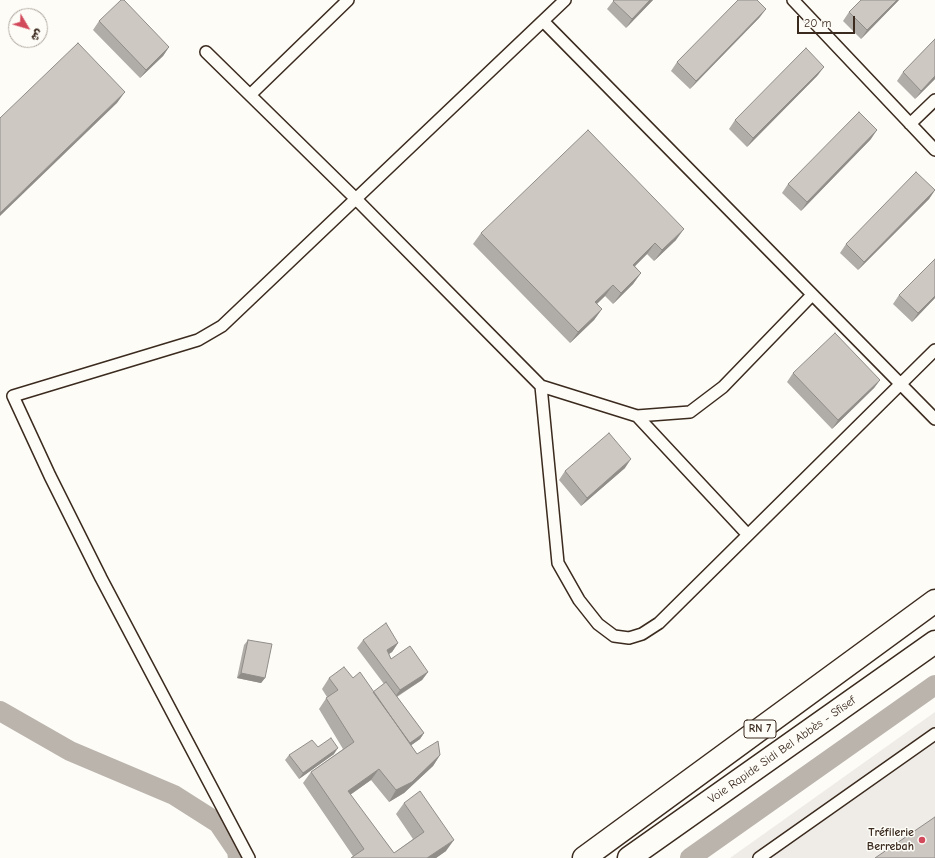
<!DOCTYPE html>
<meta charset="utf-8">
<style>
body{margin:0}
#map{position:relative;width:935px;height:858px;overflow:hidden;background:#fdfcf7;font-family:"Comic Neue","Playpen Sans Arabic",sans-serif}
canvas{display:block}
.north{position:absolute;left:8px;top:8px;width:40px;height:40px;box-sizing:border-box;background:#fdfcf7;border:1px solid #afa8a0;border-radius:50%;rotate:128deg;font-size:11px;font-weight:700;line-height:16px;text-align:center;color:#3b2a1e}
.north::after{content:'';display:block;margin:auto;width:14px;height:18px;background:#d1495b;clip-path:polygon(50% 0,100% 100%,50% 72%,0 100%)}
.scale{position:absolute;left:797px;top:16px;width:58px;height:18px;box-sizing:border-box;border:2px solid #3b2a1e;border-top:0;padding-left:5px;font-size:12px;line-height:14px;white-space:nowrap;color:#3b2a1e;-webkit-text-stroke:3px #fdfcf7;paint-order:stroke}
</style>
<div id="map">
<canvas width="935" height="858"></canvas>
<div class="north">ش</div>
<div class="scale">20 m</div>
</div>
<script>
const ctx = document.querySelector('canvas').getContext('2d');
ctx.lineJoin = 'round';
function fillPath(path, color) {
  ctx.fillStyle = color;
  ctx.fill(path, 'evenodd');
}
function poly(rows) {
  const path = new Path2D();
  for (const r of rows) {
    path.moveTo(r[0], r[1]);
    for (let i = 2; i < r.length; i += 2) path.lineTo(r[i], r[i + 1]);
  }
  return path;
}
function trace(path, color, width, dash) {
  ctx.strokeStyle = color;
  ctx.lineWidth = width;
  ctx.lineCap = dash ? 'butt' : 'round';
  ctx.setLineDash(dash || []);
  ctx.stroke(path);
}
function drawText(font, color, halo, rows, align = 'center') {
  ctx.font = font + ' "Comic Neue",sans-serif';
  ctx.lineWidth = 3;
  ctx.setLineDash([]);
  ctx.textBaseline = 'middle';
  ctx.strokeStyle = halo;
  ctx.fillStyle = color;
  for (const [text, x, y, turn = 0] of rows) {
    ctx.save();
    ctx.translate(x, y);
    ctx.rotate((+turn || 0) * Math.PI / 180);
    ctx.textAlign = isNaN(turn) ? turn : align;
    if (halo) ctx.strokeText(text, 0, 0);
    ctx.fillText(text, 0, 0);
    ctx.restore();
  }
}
const built = poly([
 [935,712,935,858,730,858]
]);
const canal = poly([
 [0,711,70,751,174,795,218,823,237,851,238,858],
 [690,858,935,685]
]);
const service = poly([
 [793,0,935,150],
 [543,21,935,419],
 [206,52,356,199,541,386],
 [250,95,348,0],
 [910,124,935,100],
 [812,295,723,387,690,412,637,416,541,386,558,563,579,600,598,624,614,636,629,638,642,634,659,623,935,350],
 [637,416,748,535],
 [249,858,101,578,50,476,13,396,198,340,222,326,565,0],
 [759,858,935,734]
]);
const trunk = poly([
 [584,858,935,601],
 [629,858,935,642]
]);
const wall = poly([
 [614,0,653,0,626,28,607,9],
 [861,0,899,0,861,39,843,21,849,12],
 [760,17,690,89,671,71,677,62],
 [99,21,169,47,163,56,140,78,93,30],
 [935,39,935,79,915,99,897,81,903,72],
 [818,75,747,147,729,129,735,120],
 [871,139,801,211,782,193,788,184],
 [935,190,929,199,858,270,840,253,846,244],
 [481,233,676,240,654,261,647,254,635,266,641,273,633,284,613,304,605,296,597,304,602,309,594,320,570,343,473,244],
 [935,259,935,298,912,322,893,304,899,295],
 [793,373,880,380,874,388,832,429,787,382],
 [625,468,581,506,559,480,565,471],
 [248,640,265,678,261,683,237,678,244,645],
 [363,640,398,643,392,652,389,654,391,659,428,672,422,680,397,697,424,733,420,739,411,745,417,754,440,755,433,766,404,793,389,802,371,780,350,795,394,853,413,839,396,814,404,803,446,851,436,858,351,858,353,856,303,783,311,772,343,749,319,709,327,697,322,689,329,678,353,678,373,692,384,684,357,648],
 [318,747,334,754,299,779,285,760,289,755]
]);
const shadedWall = poly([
 [650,0,653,0,626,28,632,19],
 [897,0,899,0,861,39,867,30],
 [766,9,760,17,690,89,696,81],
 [169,47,163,56,140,78,146,70],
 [824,67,818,75,747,147,753,138],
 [935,76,935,79,915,99,921,91],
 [125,92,117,103,0,216,0,213],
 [877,130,871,139,801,211,807,202],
 [935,190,929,199,858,270,864,262],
 [684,229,676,240,654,261,662,250],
 [655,243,647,254,625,276,633,265],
 [641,273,633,284,613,304,621,293],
 [613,285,605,296,587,313,595,302],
 [935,296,935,298,912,322,918,313],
 [602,309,594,320,570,343,578,332],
 [880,380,874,388,832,429,838,420],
 [631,459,625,468,581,506,587,498],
 [398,643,392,652,381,659,387,650],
 [428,672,422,680,394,698,400,690],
 [241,673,265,678,261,683,237,678],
 [424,733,420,739,406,749,410,743],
 [338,748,334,754,299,779,303,773],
 [440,755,433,766,404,793,389,802,396,790],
 [379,769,371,780,340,802,348,791],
 [454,840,446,851,436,858,427,858]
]);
const building = poly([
 [121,0,124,0,169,47,146,70,99,21,121,0],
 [614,0,650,0,632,19,613,1,614,0],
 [738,0,757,0,766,9,696,81,677,62,738,0],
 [861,0,897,0,867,30,849,12,861,0],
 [935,39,935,76,921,91,903,72,935,39],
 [78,43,125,92,0,213,0,118,78,43],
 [806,48,824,67,753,138,735,120,806,48],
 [859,112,877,130,807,202,788,184,859,112],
 [588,130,684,229,662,250,655,243,633,265,641,273,621,293,613,285,595,302,602,309,578,332,481,233,588,130],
 [916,172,935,190,864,262,846,244,916,172],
 [935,259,935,296,918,313,899,295,935,259],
 [835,333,880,380,838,420,793,373,835,333],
 [609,433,631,459,587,498,565,471,609,433],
 [386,623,398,643,387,650,391,659,410,646,428,672,400,690,363,640,386,623],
 [248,640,272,644,265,678,241,673,248,640],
 [344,667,353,678,360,672,417,754,438,741,440,755,412,782,396,790,379,769,348,791,394,853,424,832,404,803,420,791,454,840,427,858,351,858,364,849,311,772,354,742,326,698,338,690,329,678,344,667],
 [386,682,424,733,410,743,373,692,386,682],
 [331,738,338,748,303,773,289,755,312,740,318,747,331,738],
 [935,817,935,858,875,858,935,817]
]);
const markers = [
 [922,840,4,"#d1495b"]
];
const shields = [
 [760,729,32]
];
const shieldNames = [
 ["RN 7",760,729]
];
const streetNames = [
 ["Voie Rapide Sidi Bel Abbès - Sfisef",782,750,-35]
];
const poiNames = [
 ["Tréfilerie",914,833],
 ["Berrebah",914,847]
];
fillPath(built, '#efece7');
trace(canal, '#bbb4ad', 20);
trace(service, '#3b2a1e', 14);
trace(trunk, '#3b2a1e', 25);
trace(service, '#fdfcf7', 11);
trace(trunk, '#fdfcf7', 22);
fillPath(wall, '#b0aca7');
fillPath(shadedWall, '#908c88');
fillPath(building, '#cdc8c2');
trace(building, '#908c88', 1);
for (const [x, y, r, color] of markers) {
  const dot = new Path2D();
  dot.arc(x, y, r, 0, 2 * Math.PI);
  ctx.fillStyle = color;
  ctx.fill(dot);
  trace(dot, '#fdfcf7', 1.5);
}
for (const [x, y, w] of shields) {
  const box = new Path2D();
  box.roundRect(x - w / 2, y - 9, w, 18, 3);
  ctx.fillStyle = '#fdfcf7';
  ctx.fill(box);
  trace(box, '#3b2a1e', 1);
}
drawText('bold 11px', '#3b2a1e', null, shieldNames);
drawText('12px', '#3b2a1e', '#fdfcf7', streetNames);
drawText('bold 12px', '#3b2a1e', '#fdfcf7', poiNames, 'right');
</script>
